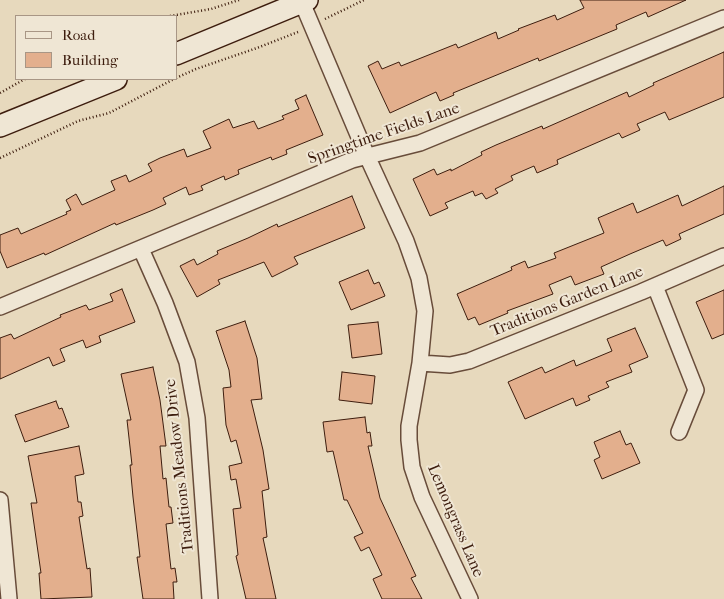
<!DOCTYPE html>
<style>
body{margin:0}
#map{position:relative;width:724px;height:599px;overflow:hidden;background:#e7d9bd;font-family:"IM FELL French Canon",serif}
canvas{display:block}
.legend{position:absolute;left:15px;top:15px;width:162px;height:65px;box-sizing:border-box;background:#efe6d4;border:1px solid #a89685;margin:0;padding:6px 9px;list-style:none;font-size:15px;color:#3d1d0e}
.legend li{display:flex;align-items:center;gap:10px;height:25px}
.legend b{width:25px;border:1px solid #a89685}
</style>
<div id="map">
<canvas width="724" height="599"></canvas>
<ul class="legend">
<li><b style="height:6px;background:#efe6d4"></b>Road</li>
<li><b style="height:14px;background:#e3af8d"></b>Building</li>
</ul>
</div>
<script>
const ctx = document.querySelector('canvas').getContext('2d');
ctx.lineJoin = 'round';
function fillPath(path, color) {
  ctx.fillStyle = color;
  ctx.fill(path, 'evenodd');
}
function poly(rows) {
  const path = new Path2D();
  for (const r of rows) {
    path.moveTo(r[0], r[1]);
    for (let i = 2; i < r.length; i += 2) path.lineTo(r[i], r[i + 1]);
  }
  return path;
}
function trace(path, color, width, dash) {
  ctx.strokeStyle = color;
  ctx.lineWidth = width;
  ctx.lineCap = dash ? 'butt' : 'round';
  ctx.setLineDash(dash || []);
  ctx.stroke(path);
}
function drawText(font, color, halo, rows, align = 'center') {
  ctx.font = font + ' "IM FELL French Canon",serif';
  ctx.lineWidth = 4;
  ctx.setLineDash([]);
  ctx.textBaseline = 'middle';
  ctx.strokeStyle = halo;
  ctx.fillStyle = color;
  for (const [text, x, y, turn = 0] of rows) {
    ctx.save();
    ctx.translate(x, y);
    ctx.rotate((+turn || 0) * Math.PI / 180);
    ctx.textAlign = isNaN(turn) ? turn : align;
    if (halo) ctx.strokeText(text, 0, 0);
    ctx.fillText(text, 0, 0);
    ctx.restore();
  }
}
const building = poly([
 [580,0,686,0,648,17,646,12,616,25,617,29,539,61,538,58,453,93,454,95,440,101,436,92,390,113,368,66,378,61,382,69,399,62,401,66,456,44,458,48,496,32,498,39,519,30,518,29,555,15,557,20,584,8,580,0],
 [724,52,724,97,669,120,665,112,637,124,640,130,622,138,619,133,557,160,558,164,537,173,534,166,511,176,513,180,495,189,498,193,486,199,482,193,475,196,473,191,445,203,448,208,430,216,413,179,434,169,437,175,451,169,451,171,482,155,481,152,496,145,542,126,543,129,627,92,629,97,654,85,653,83,724,52],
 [306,95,323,135,286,150,287,154,272,160,271,157,238,170,239,174,225,180,224,176,201,186,203,190,189,195,186,187,163,198,166,204,153,210,116,225,115,223,45,255,44,253,7,268,0,251,0,235,18,228,21,234,67,214,66,212,71,210,66,200,76,194,82,205,115,190,111,181,126,175,129,182,152,171,148,164,160,158,184,149,187,157,211,148,203,131,229,119,233,128,254,121,258,129,284,119,282,116,299,109,295,100,306,95],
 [724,186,724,214,679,234,681,239,666,246,663,240,630,254,601,267,604,274,575,285,571,276,549,285,553,294,507,311,508,313,479,325,475,317,468,320,457,294,512,270,511,267,525,261,528,268,556,258,554,253,604,233,598,218,633,203,637,213,678,195,682,206,724,186],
 [352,196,365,228,294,257,298,264,272,277,264,262,218,280,220,284,197,297,180,266,194,259,197,265,218,254,217,251,248,238,277,224,278,227,352,196],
 [368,270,374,284,379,282,385,296,351,310,339,282,368,270],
 [122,289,135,322,99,336,101,342,86,348,83,340,60,349,65,361,53,366,49,357,0,379,0,338,11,334,14,339,61,317,60,315,86,305,89,310,113,301,110,294,122,289],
 [724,290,724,334,712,339,696,302,724,290],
 [245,321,257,358,262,399,251,400,263,450,269,489,262,491,267,537,263,538,276,599,246,599,236,556,238,555,233,509,241,508,236,479,231,480,229,466,242,463,236,440,231,442,226,425,223,388,231,387,229,370,216,331,245,321],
 [378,322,382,354,352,358,348,325,378,322],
 [635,328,648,357,629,365,632,372,606,382,609,387,588,396,590,400,576,406,573,398,525,419,508,382,542,367,545,373,574,360,576,366,612,351,607,339,635,328],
 [153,367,160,400,166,446,160,446,163,479,166,478,169,507,171,507,173,523,166,524,171,569,175,568,177,582,173,582,174,599,143,599,137,557,140,557,133,497,130,465,132,465,127,420,131,420,121,374,153,367],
 [342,372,375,376,372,404,339,400,342,372],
 [56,401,59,409,62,408,69,427,25,442,15,415,56,401],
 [365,417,367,433,370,432,372,446,368,446,380,498,416,576,411,578,422,599,382,599,373,579,382,575,369,547,361,551,354,537,363,533,347,500,344,500,333,451,327,452,323,422,365,417],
 [620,431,626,445,631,443,640,463,602,479,594,460,600,457,594,442,620,431],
 [79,446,84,474,75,476,78,502,81,502,83,516,79,517,87,569,90,568,92,597,41,599,39,573,41,573,31,503,37,503,28,456,79,446]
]);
const path = poly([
 [170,16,211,9,239,0],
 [325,19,364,0],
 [176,78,196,69,257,48,298,32],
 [0,93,25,79],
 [0,158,78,121,109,113,174,79]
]);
const minor = poly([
 [301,0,367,156,406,241,419,278,425,311,420,363,409,426,409,440,412,467,422,497,470,599],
 [141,249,165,303,187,362,197,418,210,599],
 [655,286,696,390,679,432],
 [0,307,352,160,420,143,724,18],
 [420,363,450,365,469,361,641,292,724,256],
 [0,500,9,599]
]);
const secondary = poly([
 [176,54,307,0],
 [0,126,116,79]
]);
const streetNames = [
 ["Springtime Fields Lane",384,134,-19],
 ["Traditions Garden Lane",567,302,-22],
 ["Traditions Meadow Drive",180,466,-96],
 ["Lemongrass Lane",455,521,67]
];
fillPath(building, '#e3af8d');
trace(building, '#3d1d0e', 1);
trace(minor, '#684c3a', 18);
trace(secondary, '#3d1d0e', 24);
trace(path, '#3d1d0e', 2.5, [1, 2.5]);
trace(minor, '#efe6d4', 15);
trace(secondary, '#efe6d4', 21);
drawText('16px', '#3d1d0e', '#efe6d4', streetNames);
</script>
